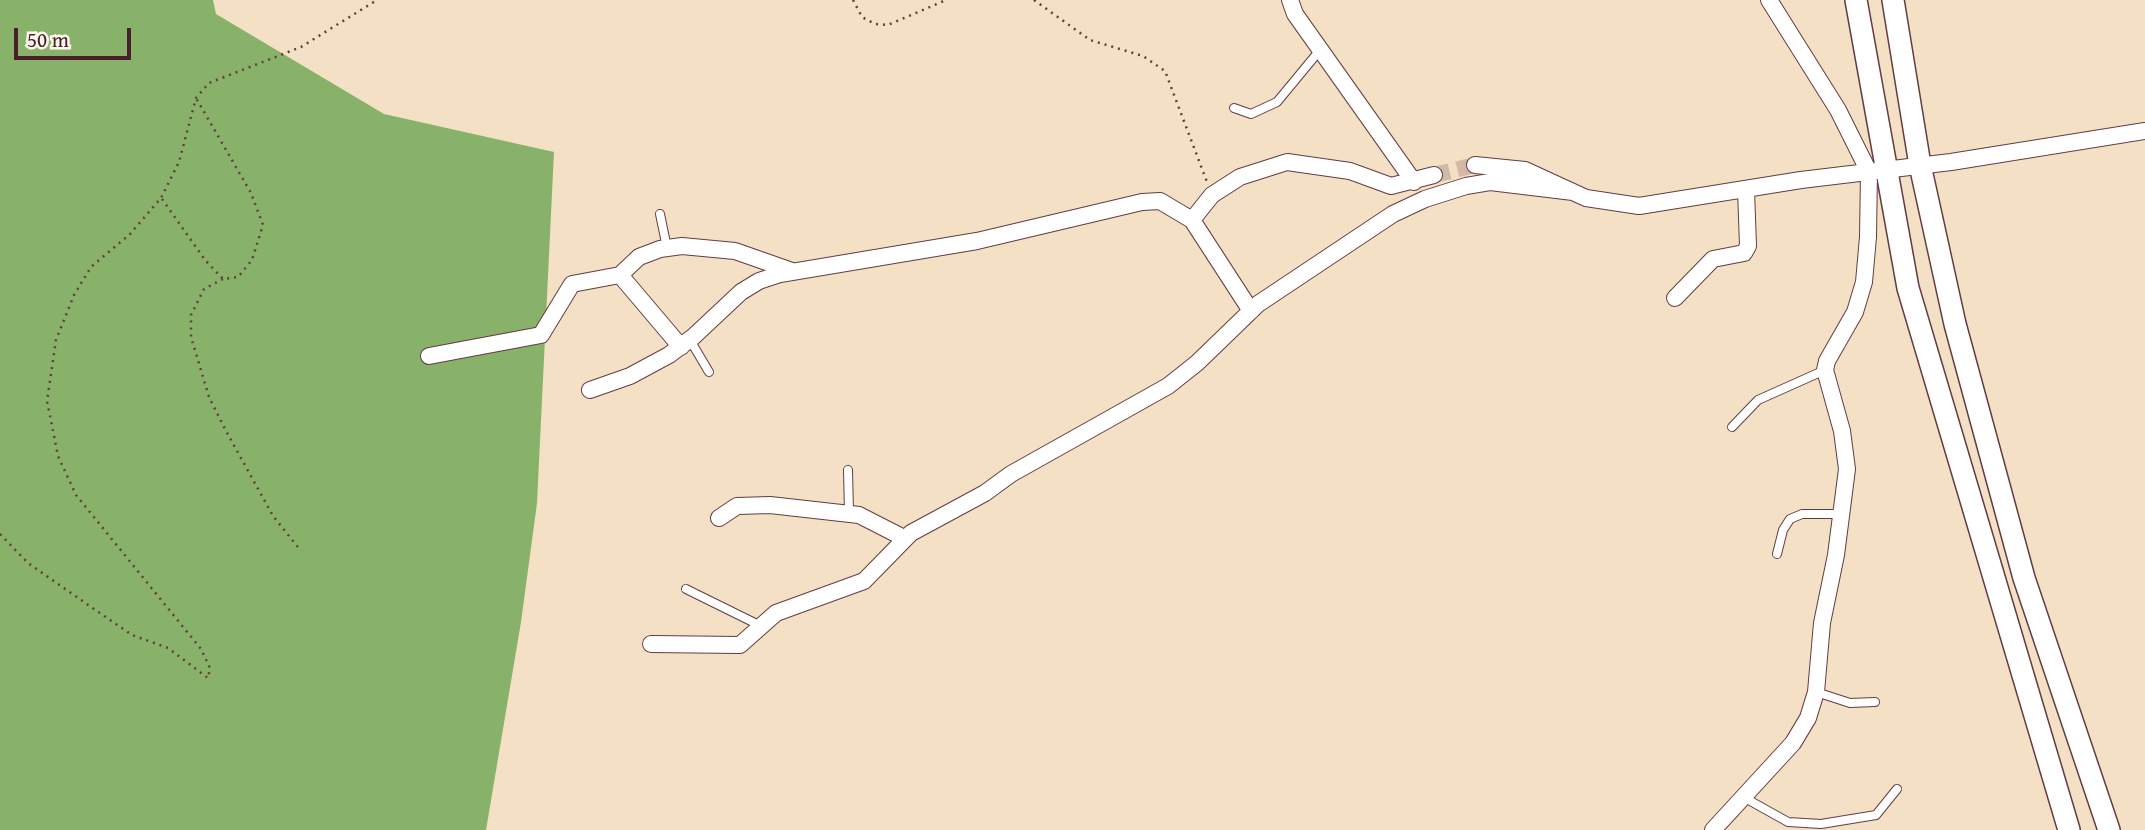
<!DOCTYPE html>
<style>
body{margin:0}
#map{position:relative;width:2145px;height:830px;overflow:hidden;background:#f4e0c4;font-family:"Gentium Book Plus",serif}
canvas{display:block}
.scale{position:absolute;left:14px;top:28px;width:117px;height:32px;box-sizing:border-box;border:4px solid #4a1f2b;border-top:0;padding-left:9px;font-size:21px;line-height:24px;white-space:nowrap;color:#4a1f2b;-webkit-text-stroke:5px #fbf7ec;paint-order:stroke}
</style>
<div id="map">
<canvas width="2145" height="830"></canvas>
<div class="scale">50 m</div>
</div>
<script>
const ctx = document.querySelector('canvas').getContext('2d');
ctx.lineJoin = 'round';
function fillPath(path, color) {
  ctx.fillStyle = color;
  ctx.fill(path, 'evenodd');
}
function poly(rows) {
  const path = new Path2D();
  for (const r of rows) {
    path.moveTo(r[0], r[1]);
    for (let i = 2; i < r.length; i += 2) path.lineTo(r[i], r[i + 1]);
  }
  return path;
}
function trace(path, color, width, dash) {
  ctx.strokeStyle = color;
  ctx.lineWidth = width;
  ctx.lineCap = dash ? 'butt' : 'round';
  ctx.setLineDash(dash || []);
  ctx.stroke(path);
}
const forest = poly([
 [0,0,213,0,216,14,384,114,554,152,537,503,521,622,486,830,0,830]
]);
const streetTunnel = poly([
 [1434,175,1475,165]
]);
const path = poly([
 [853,0,862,17,875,24,888,25,946,0],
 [1034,0,1090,40,1143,56,1165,71,1207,182],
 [162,199,205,260,223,279,238,277,252,260,263,225,251,193,196,98],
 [223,279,204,289,191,315,191,337,209,397,226,431,273,516,301,551],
 [0,534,28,563,94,609,132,635,168,648,208,678,210,668,201,649,76,495,58,456,47,401,56,340,74,295,91,267,130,234,161,198,179,162,196,98,209,83,301,47,377,0]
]);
const lane = poly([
 [1234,108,1251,114,1277,102,1320,50],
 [660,214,667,248],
 [690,340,709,372],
 [1732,427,1758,400,1825,370],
 [848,470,849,513],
 [1777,554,1783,530,1790,519,1802,514,1842,514],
 [686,589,761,626],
 [1816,692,1850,703,1875,702],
 [1745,798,1788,822,1821,824,1876,815,1897,789]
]);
const street = poly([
 [1290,0,1295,14,1414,182],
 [1475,165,1525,170,1586,198,1639,206,1801,180,1951,162,2145,131],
 [1192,220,1212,195,1240,177,1287,162,1350,171,1391,186,1434,175],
 [620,275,681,347],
 [1675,298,1713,259,1744,253,1748,246,1746,189],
 [429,356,541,335,572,284,620,275,639,257,660,249,682,246,735,251,792,271],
 [590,390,630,376,669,355,693,337,741,292,759,281,780,274,977,241,1142,202,1160,201,1192,220,1251,311],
 [719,518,737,506,770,505,859,515,904,538],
 [651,644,740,645,776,613,864,581,911,533,985,493,1011,474,1168,386,1197,363,1258,304,1393,214,1425,199,1466,186,1490,182,1573,192],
 [1713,830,1793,743,1808,718,1816,692,1822,623,1836,555,1847,469,1842,431,1825,370,1827,361,1855,312,1864,282,1868,237,1869,172,1838,110,1769,0]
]);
const secondary = poly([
 [1856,0,1908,288,2069,830],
 [1893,0,1920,165,1955,324,2024,578,2109,830]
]);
fillPath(forest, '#88b269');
trace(streetTunnel, '#d2b9a5', 16, [16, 8]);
trace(lane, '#643c42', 10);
trace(street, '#643c42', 18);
trace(secondary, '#643c42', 24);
trace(path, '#643c42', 2.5, [2, 5]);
trace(lane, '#fff', 8);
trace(street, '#fff', 16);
trace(secondary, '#fff', 21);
</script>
